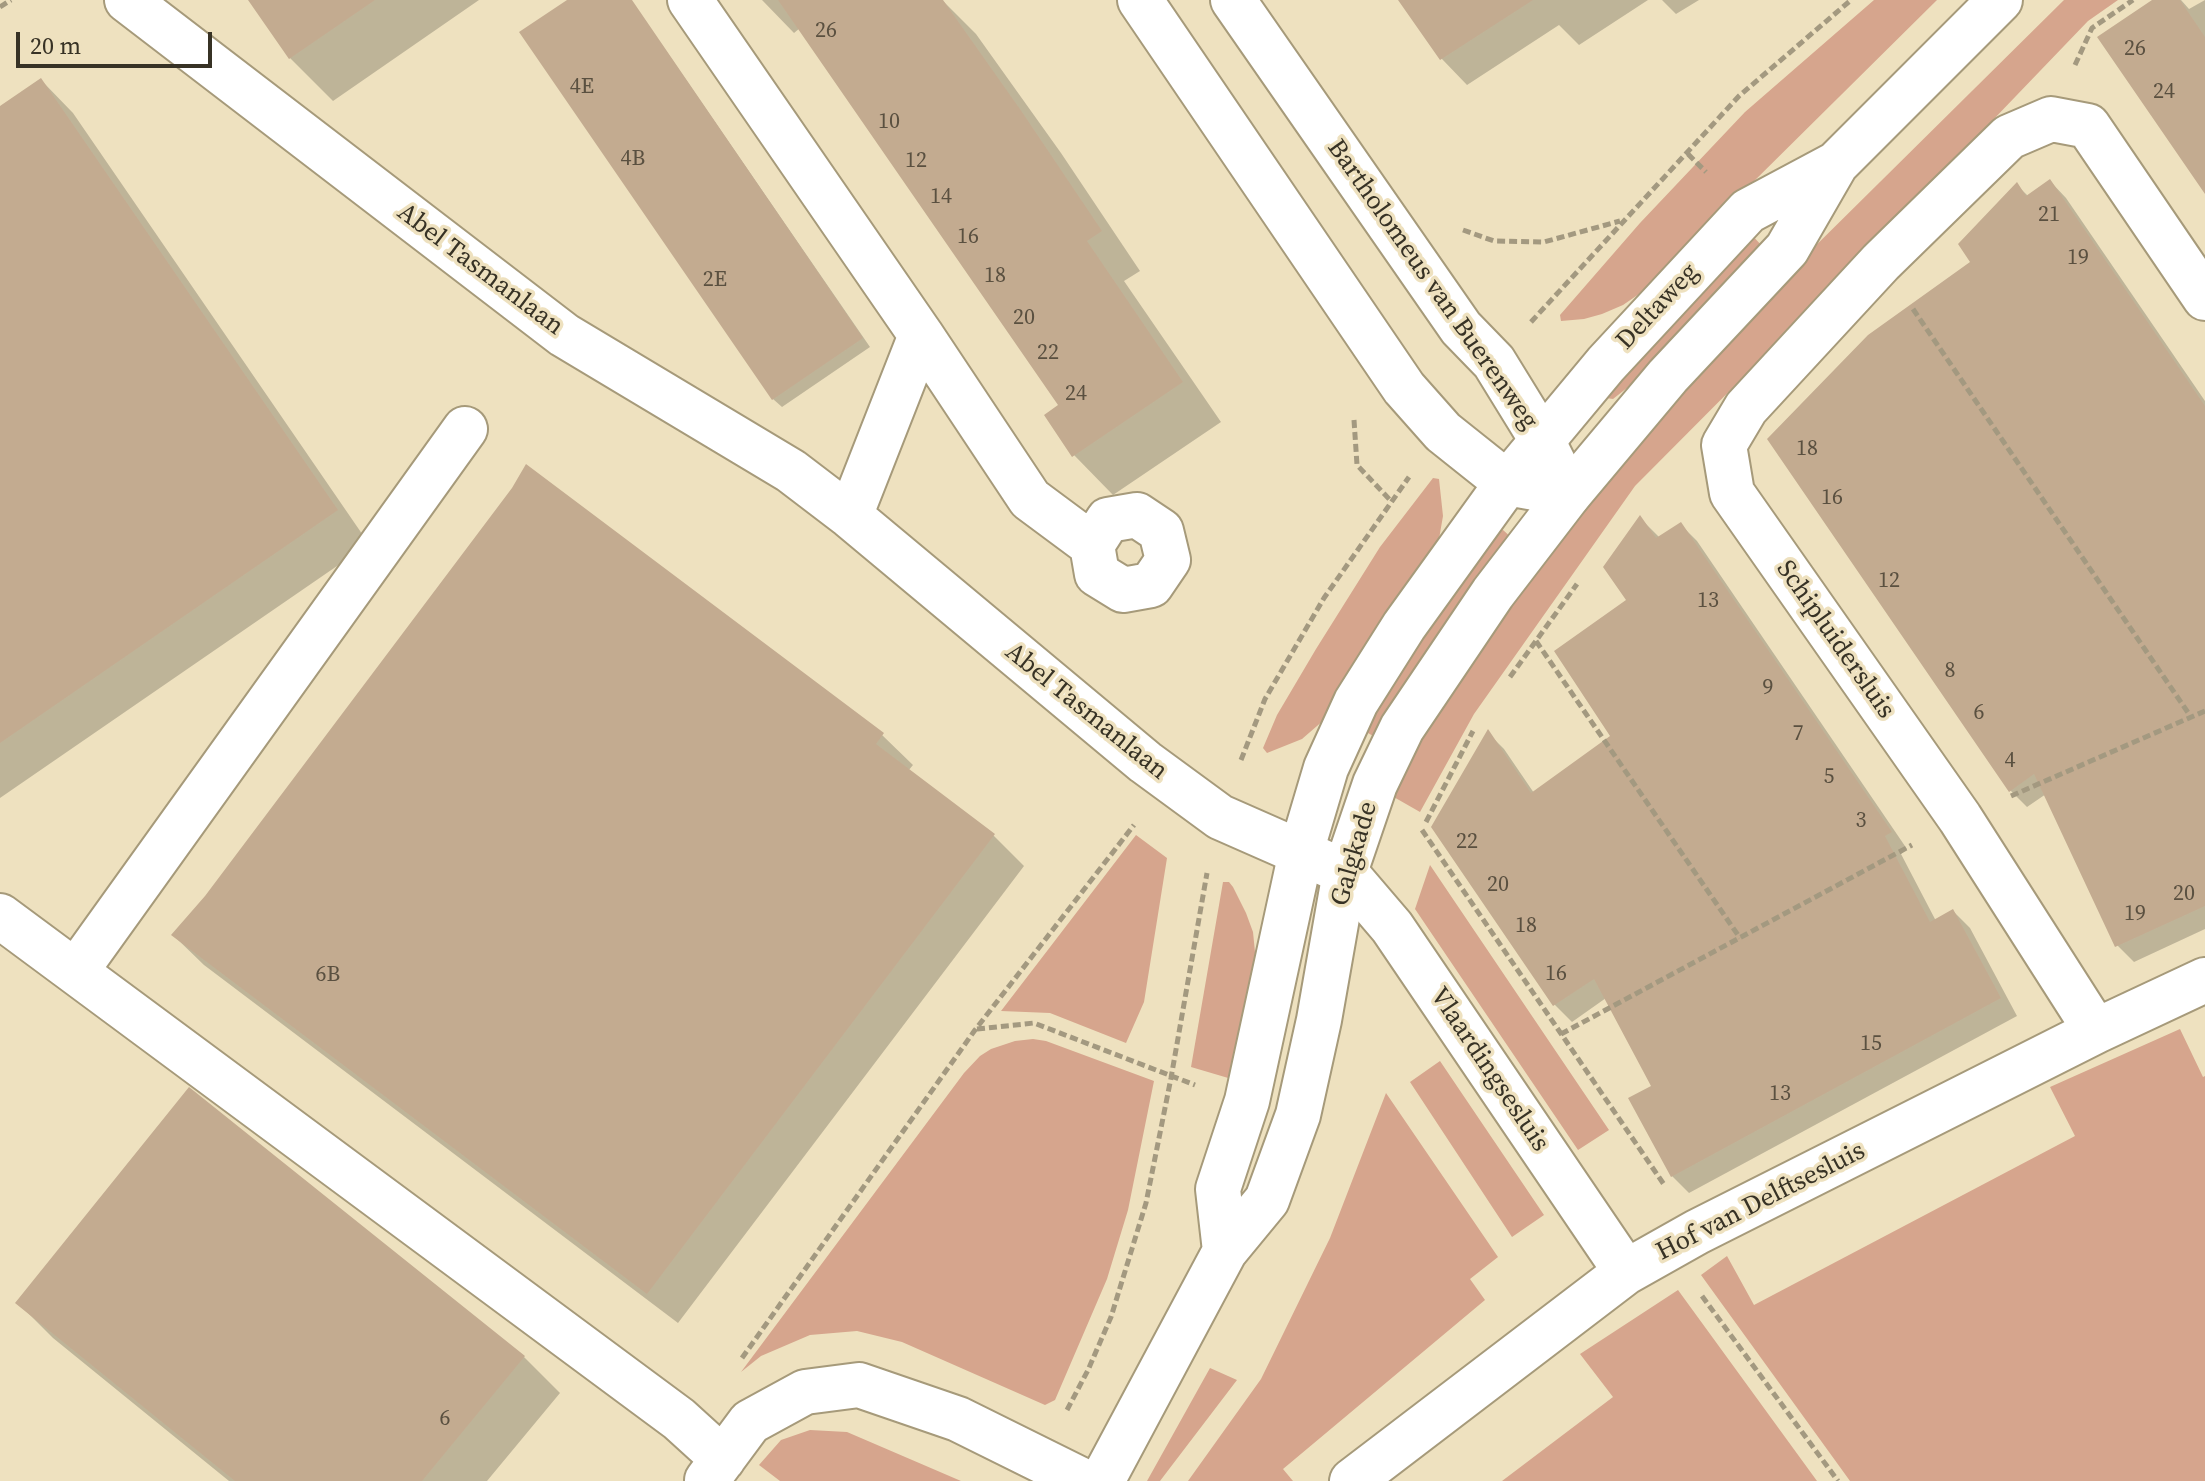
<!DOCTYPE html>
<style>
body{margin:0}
#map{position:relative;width:2205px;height:1481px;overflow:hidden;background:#eee1bf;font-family:"Source Serif 4",serif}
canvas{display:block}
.scale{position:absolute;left:16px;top:32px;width:196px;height:36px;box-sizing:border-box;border:4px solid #373225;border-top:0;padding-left:10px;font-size:24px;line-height:28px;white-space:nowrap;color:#373225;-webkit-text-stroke:6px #eee1bf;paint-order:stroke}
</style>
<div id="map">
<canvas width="2205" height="1481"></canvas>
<div class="scale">20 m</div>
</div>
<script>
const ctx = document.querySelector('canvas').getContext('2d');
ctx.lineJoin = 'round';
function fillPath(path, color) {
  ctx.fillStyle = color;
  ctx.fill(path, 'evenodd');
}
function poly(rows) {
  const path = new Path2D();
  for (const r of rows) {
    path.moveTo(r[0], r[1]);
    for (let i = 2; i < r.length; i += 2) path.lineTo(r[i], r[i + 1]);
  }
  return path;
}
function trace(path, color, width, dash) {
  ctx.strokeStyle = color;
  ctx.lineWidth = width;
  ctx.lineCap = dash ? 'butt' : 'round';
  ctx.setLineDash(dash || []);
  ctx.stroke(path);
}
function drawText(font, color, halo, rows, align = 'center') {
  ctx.font = font + ' "Source Serif 4",serif';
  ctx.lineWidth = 7;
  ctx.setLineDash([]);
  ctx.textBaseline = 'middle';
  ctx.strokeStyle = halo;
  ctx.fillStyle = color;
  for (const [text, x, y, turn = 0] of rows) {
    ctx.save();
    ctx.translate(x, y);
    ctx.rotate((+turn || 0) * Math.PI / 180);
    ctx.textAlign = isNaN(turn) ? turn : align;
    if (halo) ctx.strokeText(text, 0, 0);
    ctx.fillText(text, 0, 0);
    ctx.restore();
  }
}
const green = poly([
 [1874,0,1937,0,1642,292,1623,305,1602,314,1584,319,1561,321,1560,315,1640,223,1745,112],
 [2064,0,2118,0,2088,21,1823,297,1635,486,1474,714,1420,812,1392,796,1439,703,1581,508,1789,272],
 [1749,232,1763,247,1642,376,1613,399,1606,398,1605,392],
 [1433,478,1439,479,1443,516,1439,539,1430,562,1332,713,1302,739,1267,753,1263,748,1277,715,1316,649,1380,547],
 [1503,530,1513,539,1381,733,1373,736,1368,733,1366,728,1399,665,1497,531],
 [1136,835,1167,858,1144,1002,1126,1043,1050,1013,1001,1011],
 [1430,865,1609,1130,1578,1150,1415,909],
 [1223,882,1229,882,1233,887,1246,913,1253,932,1255,952,1256,966,1235,1080,1191,1067],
 [2180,1029,2203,1077,2205,1076,2205,1481,1850,1481,1701,1275,1727,1256,1754,1305,2075,1136,2050,1087],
 [1033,1039,1046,1041,1154,1081,1128,1210,1107,1279,1055,1400,1045,1405,902,1342,857,1331,810,1335,761,1356,741,1372,964,1073,980,1056,991,1049,1015,1041],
 [1440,1061,1544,1215,1512,1237,1410,1082],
 [1386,1093,1498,1257,1470,1279,1485,1300,1283,1469,1293,1481,1188,1481,1261,1379,1330,1238],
 [1678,1290,1817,1481,1502,1481,1613,1397,1580,1354],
 [1210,1368,1237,1380,1160,1481,1147,1481],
 [810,1430,847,1432,961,1481,780,1481,759,1465,781,1440]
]);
const shadow = poly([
 [250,0,479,0,333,101,290,58],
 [570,0,631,0,870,347,782,407,773,399],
 [762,0,942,0,976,34,1061,153,1140,271,1124,281,1221,422,1113,495,1074,455,1060,406,800,28,794,33],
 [1400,0,1648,0,1579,45,1559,25,1467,85,1442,59],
 [1662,0,1699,0,1676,14],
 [2156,0,2181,0,2189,9,2205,0,2205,191],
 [41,80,73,113,369,544,0,798,0,108],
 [2050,181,2066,198,2205,401,2205,929,2134,962,2117,945,2046,794,2027,807,2010,790,1973,263,2017,185,2028,196],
 [1640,518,1660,538,1681,525,1697,541,1907,849,1901,854,1936,921,1953,911,1970,928,2017,1016,1689,1193,1672,1176,1653,1087,1606,998,1572,1022,1555,1005,1488,733,1504,749,1534,793,1613,736],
 [882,735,913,765,908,771,994,836,1024,866,678,1323,204,965,173,935,206,898],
 [17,1302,524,1357,560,1393,487,1481,229,1481,53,1338]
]);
const building = poly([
 [248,0,375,0,289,59],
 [567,0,632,0,863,338,772,400,519,32],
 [778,0,943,0,1022,112,1102,231,1087,241,1183,382,1072,457,1044,415,1058,405],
 [1398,0,1533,0,1440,60],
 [2152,0,2180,0,2205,37,2205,194,2097,37],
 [41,78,338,510,0,743,0,106],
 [2050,179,2205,406,2205,906,2115,947,2034,774,2009,792,1767,439,1868,335,1970,262,1958,244,2017,182,2026,196],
 [526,464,884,733,876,744,995,834,647,1294,171,935,205,896,512,488],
 [1640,515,1656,538,1681,522,1892,832,1885,836,1930,922,1953,909,2001,998,1671,1177,1628,1098,1651,1086,1594,979,1553,1006,1431,827,1488,729,1531,793,1610,736,1554,651,1626,600,1603,567],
 [189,1087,525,1356,422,1481,235,1481,15,1303]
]);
const path = poly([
 [0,7,11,0],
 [2075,65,2092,28,2133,0],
 [1688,154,1706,172],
 [1463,230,1494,241,1544,242,1620,221],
 [1913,309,2191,717],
 [1531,322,1739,96,1851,0],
 [1354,420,1357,465,1391,501],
 [1536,641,1740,938],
 [1510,677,1577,584],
 [1241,760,1265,699,1324,598,1409,477],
 [2011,796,2205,711],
 [1426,822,1473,731],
 [1422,830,1665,1186],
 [977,1029,1034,1023,1195,1085],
 [1561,1034,1912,845],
 [1702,1296,1838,1481],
 [742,1358,975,1030,1134,825],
 [1067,1410,1088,1370,1111,1317,1146,1203,1171,1078,1207,873]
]);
const minor = poly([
 [127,0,564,335,791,471,850,516,1145,762,1220,817,1345,872,1392,927,1626,1272],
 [690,0,921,335,850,516],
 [1140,0,1404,388,1443,432,1507,483,1569,494,1542,440,1494,362,1461,328,1233,0],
 [921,335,1030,499,1092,545,1097,574,1123,590,1151,585,1168,560,1161,531,1137,515,1108,520,1092,545],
 [0,916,679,1419,723,1459],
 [76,971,465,429],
 [2096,1031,1960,818,1732,493,1724,445,1746,408,1881,262,2009,137,2051,119,2088,126,2205,298],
 [707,1480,750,1422,805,1392,859,1385,958,1419,1083,1481],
 [1352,1481,1626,1272,1697,1232,2096,1031,2205,980]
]);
const major = poly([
 [1225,1251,1218,1189,1247,1101,1301,852,1326,768,1356,702,1404,626,1507,483,1606,364,1748,211,1836,164],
 [1102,1481,1225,1251,1267,1200,1298,1115,1319,1020,1345,872,1375,784,1402,728,1493,593,1569,494,1668,376,1787,249,1836,164,2000,0]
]);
const numberNames = [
 ["26",826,31],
 ["26",2135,49],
 ["4E",582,87],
 ["24",2164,92],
 ["10",889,122],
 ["4B",633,159],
 ["12",916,161],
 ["14",941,197],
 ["21",2049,215],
 ["16",968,237],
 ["19",2078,258],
 ["18",995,276],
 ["2E",715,280],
 ["20",1024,318],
 ["22",1048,353],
 ["24",1076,394],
 ["18",1807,449],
 ["16",1832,498],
 ["12",1889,581],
 ["13",1708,601],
 ["8",1950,671],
 ["9",1768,688],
 ["6",1979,713],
 ["7",1798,734],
 ["4",2010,761],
 ["5",1829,777],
 ["3",1861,821],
 ["22",1467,842],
 ["20",1498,885],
 ["20",2184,894],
 ["19",2135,914],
 ["18",1526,926],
 ["16",1556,974],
 ["6B",328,975],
 ["15",1871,1044],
 ["13",1780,1094],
 ["6",445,1419]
];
const streetNames = [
 ["Abel Tasmanlaan",480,270,37],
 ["Bartholomeus van Buerenweg",1432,285,55],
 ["Deltaweg",1658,307,-47],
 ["Schipluidersluis",1835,640,55],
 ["Abel Tasmanlaan",1086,712,39],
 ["Galgkade",1355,854,-74],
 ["Vlaardingsesluis",1489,1070,56],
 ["Hof van Delftsesluis",1761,1202,-27]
];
fillPath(green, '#d6a58d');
fillPath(shadow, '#0003');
fillPath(building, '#c3ab90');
trace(minor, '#a69a7a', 48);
trace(major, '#a69a7a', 48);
trace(path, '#a39980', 5, [8, 4]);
trace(minor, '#fff', 44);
trace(major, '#fff', 44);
drawText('22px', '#5a5040', null, numberNames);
drawText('26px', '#373225', '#eee1bf', streetNames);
</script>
